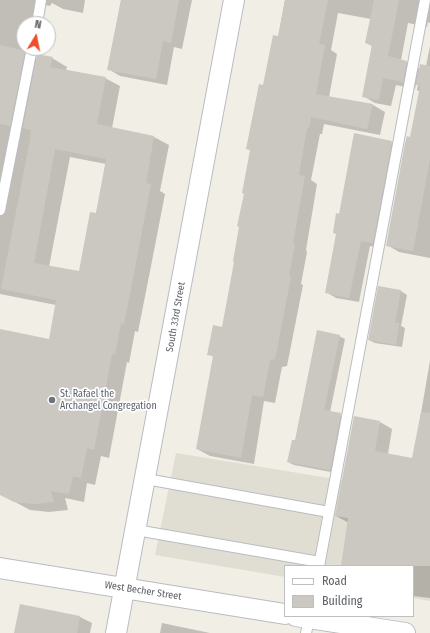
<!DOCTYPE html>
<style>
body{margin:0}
#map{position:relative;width:430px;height:633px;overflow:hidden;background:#f0eee5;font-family:"Fira Sans Condensed",sans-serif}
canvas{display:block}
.legend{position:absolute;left:284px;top:565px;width:130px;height:52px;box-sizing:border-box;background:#fff;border:1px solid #bebfc2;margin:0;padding:5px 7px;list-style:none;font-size:12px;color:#5d6066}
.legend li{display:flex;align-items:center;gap:8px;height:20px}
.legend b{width:20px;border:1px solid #bebfc2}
.north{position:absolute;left:16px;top:16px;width:40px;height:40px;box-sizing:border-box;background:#fff;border:1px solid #bebfc2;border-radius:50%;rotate:10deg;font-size:11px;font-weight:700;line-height:16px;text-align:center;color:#5d6066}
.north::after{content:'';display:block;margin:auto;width:14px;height:18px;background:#ef4e2c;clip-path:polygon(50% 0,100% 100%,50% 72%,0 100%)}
</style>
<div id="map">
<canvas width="430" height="633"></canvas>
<ul class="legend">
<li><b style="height:5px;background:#fff"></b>Road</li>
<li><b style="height:11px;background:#cbc8c2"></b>Building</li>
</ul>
<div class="north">N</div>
</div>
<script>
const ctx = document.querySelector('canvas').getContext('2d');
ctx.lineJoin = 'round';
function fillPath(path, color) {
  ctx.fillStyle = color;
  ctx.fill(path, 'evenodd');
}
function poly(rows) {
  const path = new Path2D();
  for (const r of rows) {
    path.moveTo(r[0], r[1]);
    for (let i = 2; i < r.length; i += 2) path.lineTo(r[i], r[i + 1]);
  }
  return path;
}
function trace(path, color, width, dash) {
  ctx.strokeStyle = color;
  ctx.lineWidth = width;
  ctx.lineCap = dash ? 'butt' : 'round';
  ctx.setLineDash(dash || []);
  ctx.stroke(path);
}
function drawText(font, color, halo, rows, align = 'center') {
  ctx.font = font + ' "Fira Sans Condensed",sans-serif';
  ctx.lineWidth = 3.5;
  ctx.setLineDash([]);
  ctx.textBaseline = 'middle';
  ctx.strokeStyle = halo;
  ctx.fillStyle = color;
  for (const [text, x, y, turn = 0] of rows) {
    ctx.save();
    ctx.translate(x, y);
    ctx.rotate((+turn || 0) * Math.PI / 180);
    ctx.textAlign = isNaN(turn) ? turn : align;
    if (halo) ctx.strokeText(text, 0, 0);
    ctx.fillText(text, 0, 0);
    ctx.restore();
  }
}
const education = poly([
 [176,453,384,487,430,528,430,601,413,598,413,566,285,566,285,577,155,555]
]);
const shadow = poly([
 [0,0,85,0,83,13,63,9,52,3,50,6,38,4,34,24,24,24,24,48,29,48,28,54,37,59,52,58,67,67,66,70,105,78,120,86,112,128,154,137,169,145,160,191,165,194,152,261,138,332,135,331,129,363,127,362,109,458,101,456,95,485,87,483,84,502,65,498,68,510,49,512,30,510,0,494,0,330,50,340,56,305,0,294],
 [70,157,106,164,96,214,80,272,49,267],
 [121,0,192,0,182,49,174,47,167,85,120,76,108,69],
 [285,0,430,0,430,23,428,22,427,27,408,23,401,60,420,69,426,66,430,46,430,258,399,252,387,245,420,92,417,90,418,85,416,84,415,89,396,85,391,106,375,103,363,96,372,46,366,43,371,19,338,13,331,50,337,54,329,97,373,105,385,112,380,135,324,124,322,134,320,134,311,180,317,184,306,250,307,252,301,284,303,285,287,366,282,367,275,403,264,401,254,464,210,456,197,449,214,357,208,354,223,328,235,262,251,151,248,149,264,86,278,38],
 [392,142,401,147,383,248,370,246,359,302,336,298,326,292],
 [379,288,401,291,407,295,401,326,405,328,402,347,375,343,369,340],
 [339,336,345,339,330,412,347,418,336,473,294,465,288,462],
 [430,361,430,598,413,596,413,566,342,566,349,523,336,516,380,422,392,429,388,454,413,459],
 [80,617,92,623,90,633,15,633],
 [162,623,210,633,160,633]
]);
const building = poly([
 [121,0,179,0,171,43,163,41,156,79,107,70],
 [285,0,328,0,319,44,325,45,316,94,373,104,367,129,311,117,309,128,307,128,299,175,305,176,293,243,295,244,289,276,291,277,275,359,270,360,263,397,252,395,241,458,196,449,213,356,207,355,213,325,222,327,234,262,233,261,239,227,237,226,244,194,242,193,250,150,246,149,259,84,263,85,273,35,278,36],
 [374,0,399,0,388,56,407,61,403,82,383,78,379,100,362,97,372,45,365,43],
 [0,45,25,51,10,126,0,124],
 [37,54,53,57,50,67,106,77,97,124,154,136,146,183,151,184,138,252,124,324,121,323,115,355,112,354,94,450,87,448,81,478,73,476,69,494,51,491,54,502,34,504,14,502,0,495,0,329,49,339,56,300,1,289,30,140,31,130,23,128],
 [55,149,106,159,96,213,90,212,79,271,34,263],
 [420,64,430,66,430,159,413,251,386,246,405,143,407,136,410,137,420,86,416,85],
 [354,133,392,141,373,243,361,241,349,298,325,293,336,234,333,233,336,213,339,214],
 [378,286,401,290,395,323,399,323,396,345,368,340],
 [317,330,340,335,324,410,341,413,330,470,287,462,292,440,295,440],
 [421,412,430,413,430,566,341,566,348,518,335,516,354,416,380,421,375,451,412,458],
 [20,604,80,616,77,633,14,633]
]);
const service = poly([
 [37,24,41,0],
 [0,210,32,48],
 [146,479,329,512],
 [136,530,320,562],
 [319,566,425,0],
 [306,633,310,616]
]);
const minor = poly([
 [0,568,285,614],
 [296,616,405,633],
 [116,633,234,0]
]);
const markers = [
 [52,400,4,"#6b7280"]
];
const streetNames = [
 ["South 33rd Street",176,317,-80],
 ["West Becher Street",143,591,9]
];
const worshipNames = [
 ["St. Rafael the",60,394],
 ["Archangel Congregation",60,406]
];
fillPath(education, '#e0ded3');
fillPath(shadow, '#0003');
fillPath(building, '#cbc8c2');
trace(service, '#babcc1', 12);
trace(minor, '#babcc1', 22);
trace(service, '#fff', 10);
trace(minor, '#fff', 20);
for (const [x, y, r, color] of markers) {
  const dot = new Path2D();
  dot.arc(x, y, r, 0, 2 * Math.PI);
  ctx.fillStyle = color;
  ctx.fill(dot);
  trace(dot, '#fff', 1.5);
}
drawText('10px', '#5d6066', '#fff', streetNames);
drawText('10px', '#5b616d', '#fff', worshipNames, 'left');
</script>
